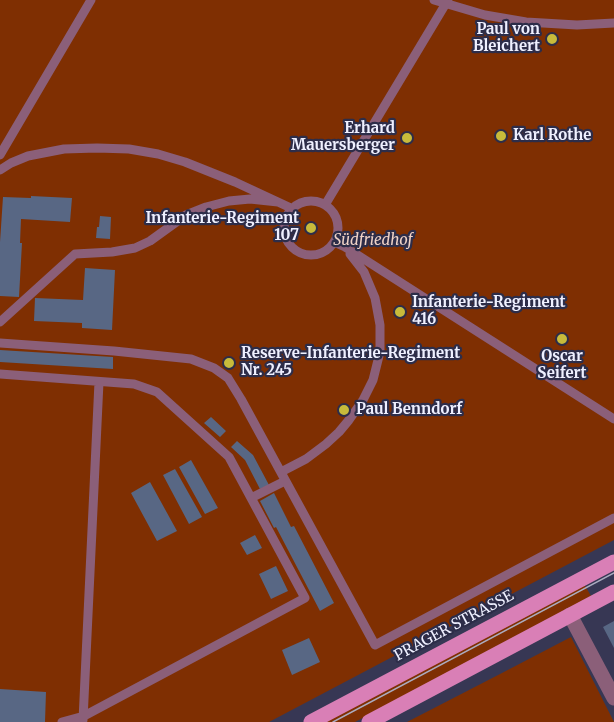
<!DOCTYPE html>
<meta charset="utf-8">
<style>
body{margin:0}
canvas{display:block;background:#373754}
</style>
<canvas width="614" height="722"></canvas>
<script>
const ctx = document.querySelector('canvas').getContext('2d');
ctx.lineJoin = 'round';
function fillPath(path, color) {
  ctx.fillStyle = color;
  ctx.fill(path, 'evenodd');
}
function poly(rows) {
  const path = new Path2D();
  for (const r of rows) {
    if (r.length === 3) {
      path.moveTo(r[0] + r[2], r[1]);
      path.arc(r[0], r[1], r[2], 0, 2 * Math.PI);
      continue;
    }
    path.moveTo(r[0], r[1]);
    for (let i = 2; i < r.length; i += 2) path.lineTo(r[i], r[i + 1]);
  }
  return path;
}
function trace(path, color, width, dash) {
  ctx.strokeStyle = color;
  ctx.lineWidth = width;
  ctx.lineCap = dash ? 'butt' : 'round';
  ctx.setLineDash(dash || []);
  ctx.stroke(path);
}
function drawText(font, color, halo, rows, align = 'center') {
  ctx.font = font + ' Merriweather,serif';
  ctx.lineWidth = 4.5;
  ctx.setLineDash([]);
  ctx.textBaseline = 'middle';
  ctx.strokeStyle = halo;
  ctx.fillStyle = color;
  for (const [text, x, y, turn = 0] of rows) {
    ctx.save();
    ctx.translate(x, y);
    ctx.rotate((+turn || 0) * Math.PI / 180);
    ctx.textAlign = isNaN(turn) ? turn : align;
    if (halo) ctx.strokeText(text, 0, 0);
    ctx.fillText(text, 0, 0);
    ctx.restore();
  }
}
const green = poly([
 [0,0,614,0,614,540,269,722,0,722],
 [584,584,591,596,355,722,326,722],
 [571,637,614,722,407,722,502,673]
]);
const building = poly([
 [31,196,72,198,70,222,21,219,20,243,22,243,19,297,0,296,0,242,3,197,31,198],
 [100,216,111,217,110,239,96,238,97,227,99,227],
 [85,268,115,270,112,330,82,328,82,323,34,321,35,298,83,300],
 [0,350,113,357,113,369,0,362],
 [211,417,226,431,220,437,204,423],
 [237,441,253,455,269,485,260,489,245,460,231,447],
 [191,460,218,508,205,514,179,467],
 [175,469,202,517,189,524,163,475],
 [150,482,177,531,157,541,131,493],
 [274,493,291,527,294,526,334,603,320,611,276,527,274,528,260,501],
 [255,535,262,548,247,555,240,543],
 [276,566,288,591,271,599,259,574],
 [614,621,614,648,603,627],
 [309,638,320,662,292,675,282,650],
 [0,689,46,692,45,722,0,722]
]);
const lane = poly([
 [434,0,485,15,526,22,577,25,614,23],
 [0,155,91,0],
 [0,170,11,163,28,156,64,149,97,148,129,149,158,154,185,162,235,182,293,209],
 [311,228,27],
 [325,205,448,0],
 [334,242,345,247,614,419],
 [0,322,75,254,112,252,135,248,150,241,186,215,206,207,229,201,250,199,278,202],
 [0,343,114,351,191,359,214,368,228,378,241,399,375,645,614,518],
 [0,374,134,384,157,392,229,457,305,598,84,716,62,722],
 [281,472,306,459,326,444,339,432,349,420,363,400,373,380,380,352,380,325,375,298,364,272,350,254],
 [251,498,285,481],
 [83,720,99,382]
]);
const street = poly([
 [570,615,614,698]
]);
const primary = poly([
 [311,722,614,562],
 [369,722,614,592]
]);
const tram = poly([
 [333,722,614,573]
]);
const markers = [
 [552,39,6,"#c8bb3b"],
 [501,136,6,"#c8bb3b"],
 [407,138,6,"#c8bb3b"],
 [311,228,6,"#c8bb3b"],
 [400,312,6,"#c8bb3b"],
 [562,339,6,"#c8bb3b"],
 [229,363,6,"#c8bb3b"],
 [344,410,6,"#c8bb3b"]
];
const poiNames = [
 ["Paul von",540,30,"right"],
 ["Bleichert",540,47,"right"],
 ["Erhard",395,129,"right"],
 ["Mauersberger",395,146,"right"],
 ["Karl Rothe",513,136],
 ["Infanterie-Regiment",299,219,"right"],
 ["107",299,236,"right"],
 ["Infanterie-Regiment",412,303],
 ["416",412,320],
 ["Reserve-Infanterie-Regiment",241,354],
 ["Nr. 245",241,371],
 ["Oscar",562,357,"center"],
 ["Seifert",562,374,"center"],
 ["Paul Benndorf",356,410]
];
const parkNames = [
 ["Südfriedhof",373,241]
];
const streetNames = [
 ["PRAGER STRASSE",454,626,-28]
];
fillPath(green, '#7f2f02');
fillPath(building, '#586784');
trace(lane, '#8b5f79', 9);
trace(street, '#8b5f79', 15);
trace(primary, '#d97fb6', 15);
trace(tram, '#abacc0', 1.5);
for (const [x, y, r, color] of markers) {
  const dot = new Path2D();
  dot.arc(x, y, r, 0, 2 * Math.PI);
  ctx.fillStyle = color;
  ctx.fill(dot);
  trace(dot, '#2d2d49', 2);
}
drawText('bold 15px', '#eff0ff', '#2d2d49', poiNames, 'left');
drawText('italic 15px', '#efd2c6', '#2d2d49', parkNames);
drawText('15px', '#eff0ff', '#2d2d49', streetNames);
</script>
